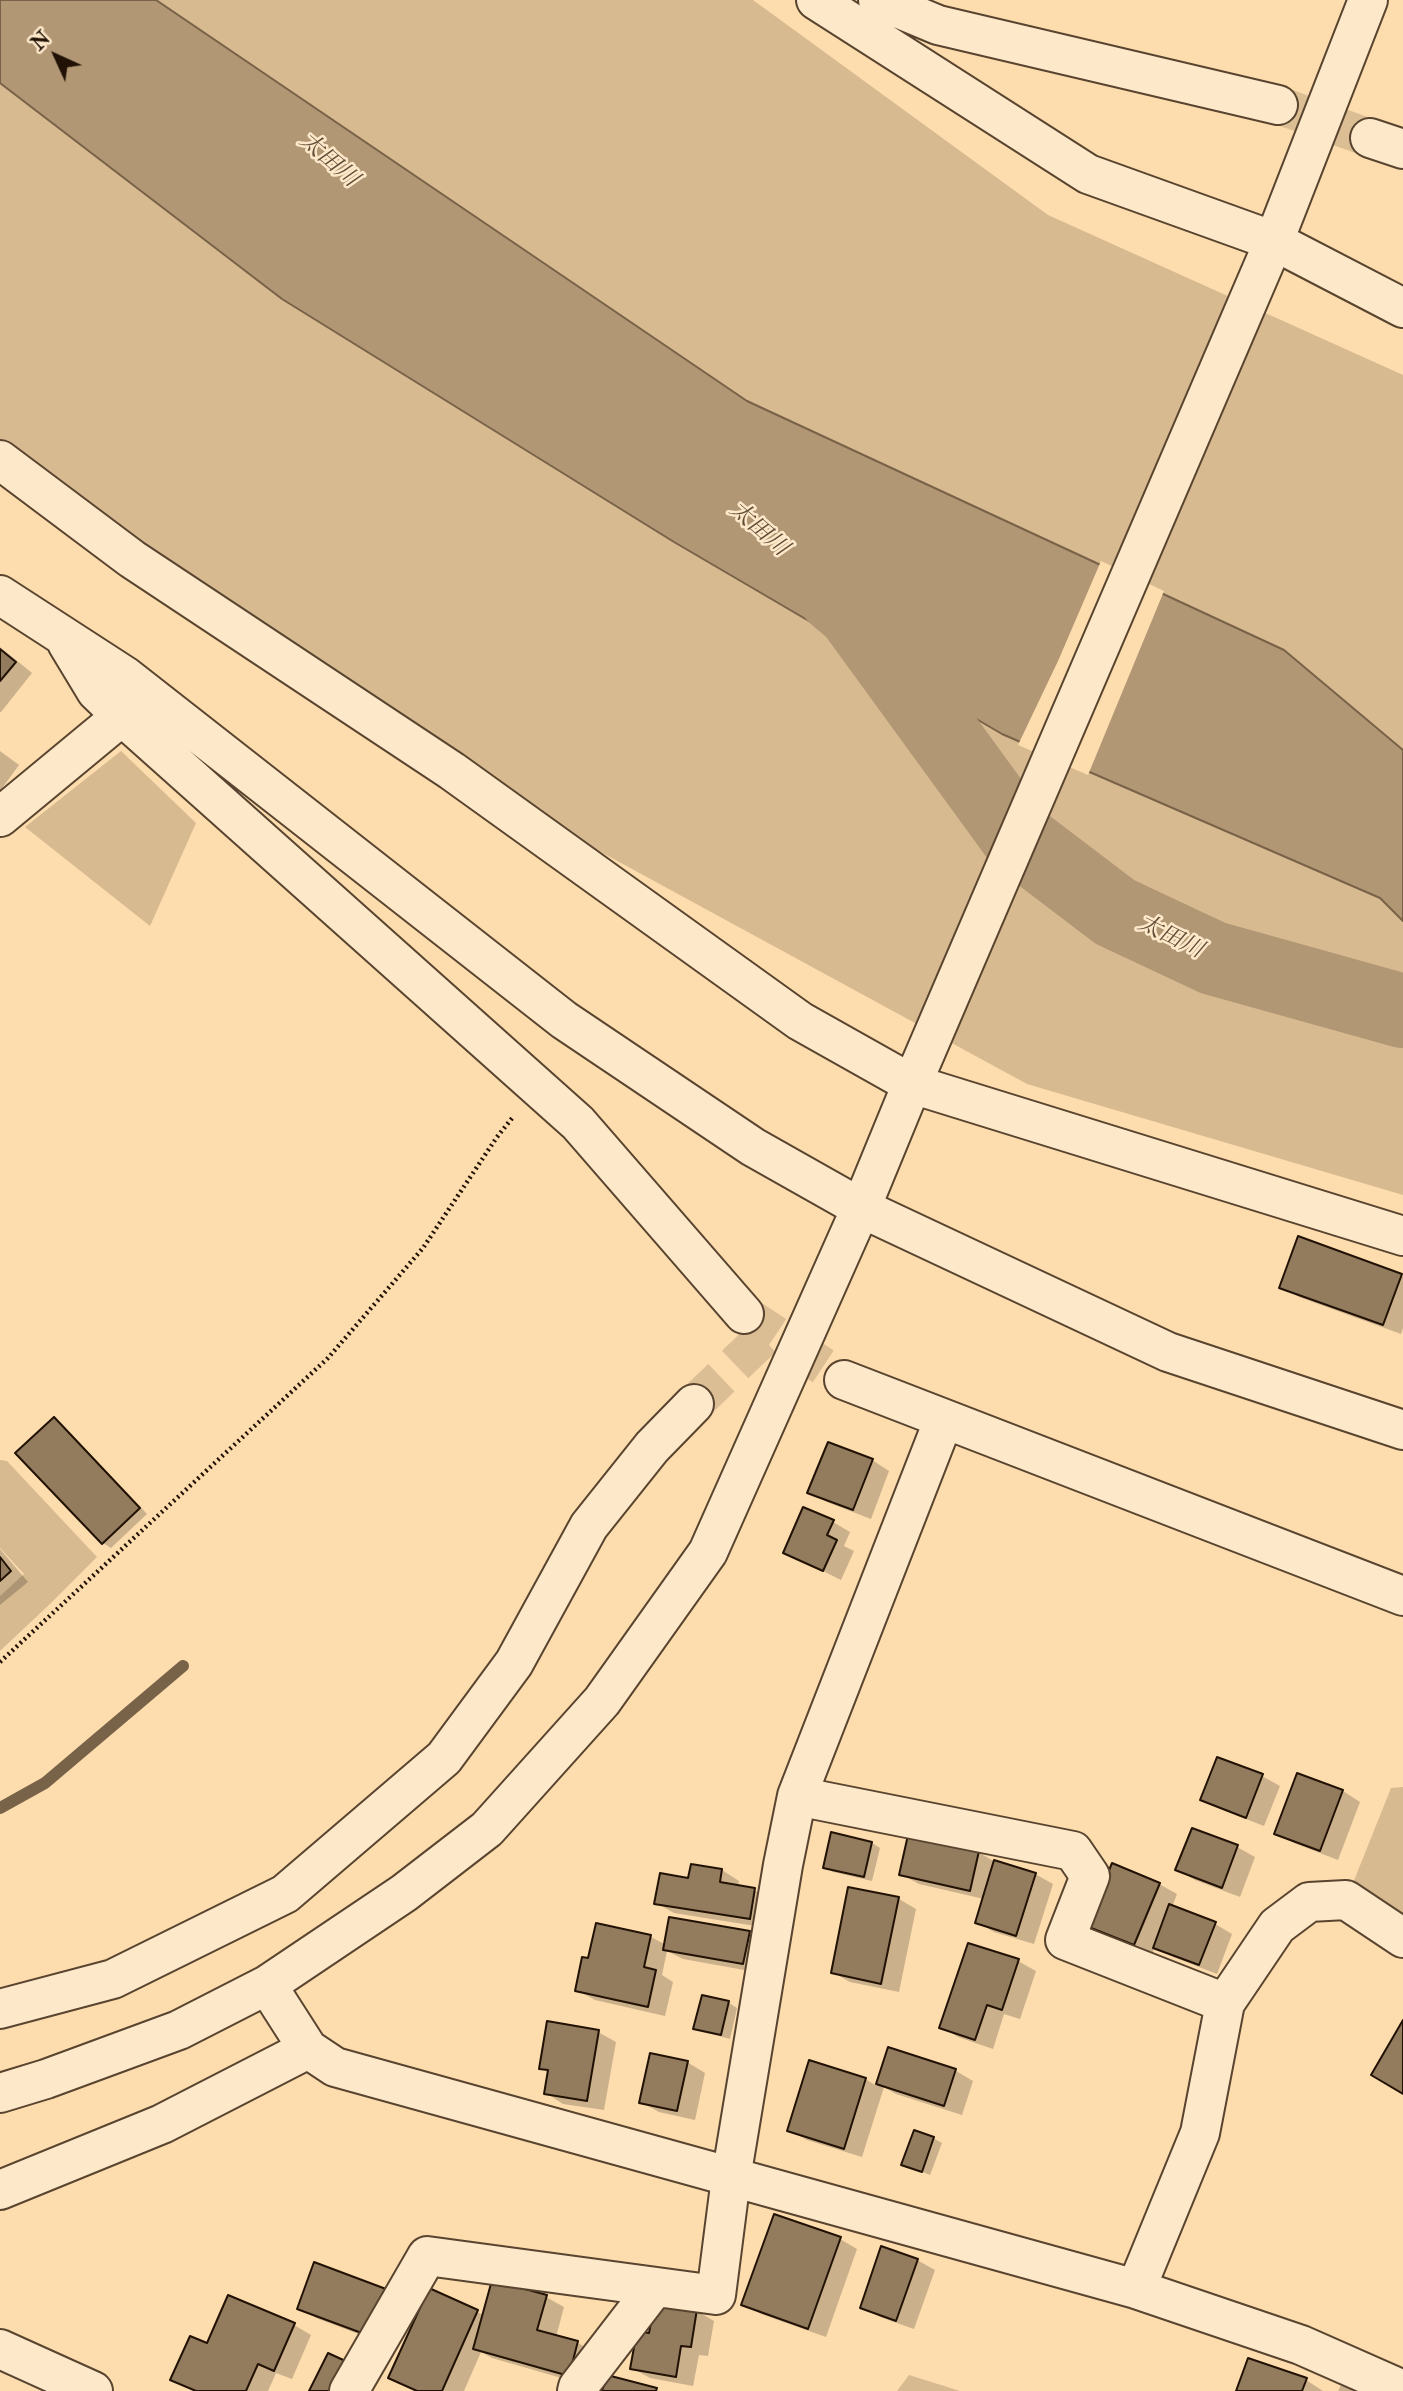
<!DOCTYPE html>
<meta charset="utf-8">
<style>
body{margin:0}
#map{position:relative;width:1403px;height:2391px;overflow:hidden;background:#fddcae;font-family:"IM FELL Double Pica",serif}
canvas{display:block}
.north{position:absolute;left:21px;top:21px;width:70px;height:70px;-webkit-text-stroke:5px #fee8ca;paint-order:stroke;rotate:315deg;font-size:19px;font-weight:700;line-height:28px;text-align:center;color:#211205}
.north::after{content:'';display:block;margin:auto;width:24px;height:32px;background:#211205;clip-path:polygon(50% 0,100% 100%,50% 72%,0 100%)}
</style>
<div id="map">
<canvas width="1403" height="2391"></canvas>
<div class="north">N</div>
</div>
<script>
const ctx = document.querySelector('canvas').getContext('2d');
ctx.lineJoin = 'round';
function fillPath(path, color) {
  ctx.fillStyle = color;
  ctx.fill(path, 'evenodd');
}
function poly(rows) {
  const path = new Path2D();
  for (const r of rows) {
    path.moveTo(r[0], r[1]);
    for (let i = 2; i < r.length; i += 2) path.lineTo(r[i], r[i + 1]);
  }
  return path;
}
function trace(path, color, width, dash) {
  ctx.strokeStyle = color;
  ctx.lineWidth = width;
  ctx.lineCap = dash ? 'butt' : 'round';
  ctx.setLineDash(dash || []);
  ctx.stroke(path);
}
function drawText(font, color, halo, rows, align = 'center') {
  ctx.font = font + ' "IM FELL Double Pica","Noto Serif JP",serif';
  ctx.lineWidth = 5;
  ctx.setLineDash([]);
  ctx.textBaseline = 'middle';
  ctx.strokeStyle = halo;
  ctx.fillStyle = color;
  for (const [text, x, y, turn = 0] of rows) {
    ctx.save();
    ctx.translate(x, y);
    ctx.rotate((+turn || 0) * Math.PI / 180);
    ctx.textAlign = isNaN(turn) ? turn : align;
    if (halo) ctx.strokeText(text, 0, 0);
    ctx.fillText(text, 0, 0);
    ctx.restore();
  }
}
const green = poly([
 [0,0,753,0,1048,215,1403,375,1403,1195,1027,1084,452,771,0,457],
 [121,751,196,823,150,926,25,827],
 [0,1460,7,1461,97,1557,51,1603,0,1651,0,1596,24,1574,0,1548],
 [1403,1787,1403,1922,1351,1888,1391,1788],
 [909,2375,960,2391,897,2391]
]);
const water = poly([
 [0,0,156,0,747,401,1284,650,1403,750,1403,921,1380,898,1002,734,674,542,282,299,0,83,0,0]
]);
const pier = poly([
 [1101,561,1164,591,1088,775,1018,745,1058,661]
]);
const shadow = poly([
 [0,647,32,673,1,712,0,712],
 [0,751,19,765,0,791],
 [1401,1275,1403,1277,1403,1328,1401,1334,1299,1297,1281,1287],
 [54,1419,62,1424,147,1514,111,1548,103,1543],
 [872,1460,889,1471,871,1519,827,1502,809,1492],
 [833,1522,850,1532,844,1546,854,1551,841,1580,785,1552],
 [0,1549,28,1582,0,1605],
 [1298,1775,1343,1791,1360,1802,1338,1860,1294,1843,1277,1833],
 [1262,1776,1280,1786,1264,1826,1220,1809,1202,1799],
 [1193,1830,1237,1847,1255,1857,1240,1897,1195,1880,1178,1870],
 [872,1843,880,1848,872,1881,833,1872,825,1867],
 [978,1852,995,1862,1035,1874,1053,1884,1034,1944,994,1932,977,1922,984,1899,919,1884,901,1874],
 [722,1870,739,1881,738,1887,754,1890,772,1900,768,1928,674,1913,656,1903,690,1880],
 [1159,1884,1177,1894,1172,1907,1215,1924,1232,1934,1217,1974,1173,1957,1155,1947,1152,1954,1106,1935,1089,1925],
 [850,1889,899,1899,916,1909,899,1992,850,1982,832,1972],
 [749,1933,767,1943,761,1973,683,1959,667,1951,662,1975,673,1982,665,2016,595,2000,577,1990,589,1960,651,1937,666,1945],
 [969,1945,1018,1961,1036,1971,1020,2019,1004,2014,993,2049,958,2037,941,2027],
 [703,1997,729,2003,737,2008,730,2039,704,2032,695,2028],
 [598,2032,616,2042,604,2110,563,2104,546,2093,549,2073,541,2068],
 [889,2049,956,2071,973,2081,962,2115,896,2094,884,2087,862,2157,807,2140,789,2130,865,2079,877,2086],
 [687,2062,705,2073,695,2120,659,2112,641,2102],
 [933,2138,942,2143,930,2175,904,2165],
 [840,2239,857,2249,826,2337,761,2314,743,2304],
 [917,2260,935,2270,914,2329,880,2317,862,2307],
 [315,2265,385,2344,316,2318,299,2308],
 [546,2297,564,2307,556,2337,578,2343,595,2353,586,2385,492,2358,481,2352,464,2391,415,2391,391,2378,477,2312,484,2315],
 [697,2311,714,2321,708,2356,699,2355,693,2386,650,2378,632,2368,650,2335],
 [294,2325,311,2335,292,2379,276,2373,268,2391,193,2391,173,2380,208,2345],
 [1306,2380,1323,2391,1238,2391],
 [1342,2383,1361,2391,1338,2391]
]);
const stream = poly([
 [0,1808,45,1783,183,1666]
]);
const river = poly([
 [835,596,853,611,1019,839,1115,912,1213,958,1403,1011]
]);
const building = poly([
 [0,649,16,662,0,681,0,649],
 [1298,1236,1402,1274,1383,1325,1279,1288,1298,1236],
 [54,1417,140,1508,102,1544,15,1453,54,1417],
 [828,1442,873,1459,853,1510,807,1493,828,1442],
 [803,1507,834,1520,827,1535,837,1540,823,1571,783,1553,803,1507],
 [0,1557,11,1571,0,1581,0,1557],
 [1217,1757,1263,1774,1246,1818,1200,1800,1217,1757],
 [1297,1773,1343,1790,1320,1851,1274,1834,1297,1773],
 [1192,1828,1238,1845,1222,1888,1175,1870,1192,1828],
 [831,1832,872,1842,864,1877,823,1868,831,1832],
 [908,1835,979,1851,970,1891,899,1875,908,1835],
 [994,1860,1036,1873,1016,1936,975,1923,994,1860],
 [1112,1863,1160,1883,1134,1945,1086,1926,1112,1863],
 [691,1864,722,1869,720,1882,755,1888,750,1919,654,1904,660,1873,688,1878,691,1864],
 [848,1887,899,1897,881,1984,831,1973,848,1887],
 [1169,1904,1216,1922,1199,1965,1153,1948,1169,1904],
 [669,1917,750,1931,743,1964,663,1950,669,1917],
 [596,1923,651,1935,644,1967,656,1970,648,2007,575,1991,582,1957,588,1958,596,1923],
 [968,1943,1019,1959,1002,2010,987,2005,975,2040,939,2028,968,1943],
 [702,1995,729,2001,721,2035,693,2029,702,1995],
 [1403,2020,1403,2094,1371,2075,1403,2020],
 [547,2021,599,2030,587,2101,544,2094,548,2070,539,2069,547,2021],
 [888,2047,956,2069,944,2106,876,2084,888,2047],
 [650,2053,688,2061,677,2111,639,2103,650,2053],
 [809,2060,866,2078,844,2149,787,2131,809,2060],
 [914,2130,934,2137,922,2172,901,2165,914,2130],
 [774,2214,841,2237,808,2329,741,2305,774,2214],
 [881,2246,918,2259,896,2321,860,2308,881,2246],
 [314,2262,386,2289,367,2335,297,2309,314,2262],
 [492,2280,547,2295,537,2330,578,2341,569,2376,473,2349,492,2280],
 [429,2288,478,2310,442,2391,417,2391,388,2378,429,2288],
 [228,2295,295,2323,274,2371,258,2364,246,2391,196,2391,170,2380,190,2336,207,2343,228,2295],
 [655,2302,697,2309,691,2347,681,2346,676,2377,630,2369,637,2331,649,2333,655,2302],
 [328,2353,352,2364,339,2391,309,2391,328,2353],
 [1248,2358,1307,2378,1302,2391,1236,2391,1248,2358],
 [607,2375,657,2388,656,2391,602,2391,607,2375]
]);
const minorTunnel = poly([
 [1278,105,1370,138],
 [744,1314,844,1380],
 [694,1404,770,1331]
]);
const path = poly([
 [0,1662,328,1358,423,1248,497,1137,513,1117]
]);
const minor = poly([
 [816,0,1088,174,1274,241,1403,308],
 [878,0,938,25,1278,105],
 [1370,138,1403,149],
 [0,460,132,559,452,771,800,1021,912,1084,1403,1236],
 [0,595,125,676,564,1020,753,1147,861,1208,1168,1352,1403,1430],
 [67,643,96,691,122,716,578,1123,744,1314],
 [0,817,122,716],
 [844,1380,1403,1596],
 [797,1796,1073,1851,1090,1876,1065,1940,1225,2003],
 [267,1985,308,2049,335,2067,1136,2289,1301,2345,1403,2390],
 [0,2009,113,1979,285,1894,444,1758,514,1663,589,1526,652,1447,694,1404],
 [0,2093,46,2079,179,2030,267,1985,404,1893,487,1829,602,1701,708,1552,861,1208,912,1084,1274,241,1368,0],
 [0,2190,162,2124,308,2049],
 [1136,2289,1200,2133,1225,2003,1277,1926,1309,1902,1346,1900,1403,1938],
 [0,2349,93,2391],
 [349,2391,427,2256,716,2295,731,2178,783,1865,797,1796,944,1419],
 [577,2391,578,2387,655,2287]
]);
const waterNames = [
 ["太田川",328,161,41],
 ["太田川",758,530,41],
 ["太田川",1170,938,26]
];
fillPath(green, '#d8ba91');
fillPath(water, '#b29775');
trace(water, '#786248', 2);
fillPath(pier, '#fddcae');
fillPath(shadow, '#0003');
trace(stream, '#786248', 12);
trace(river, '#b29775', 74);
fillPath(building, '#937b5d');
trace(building, '#211205', 2);
trace(minorTunnel, '#dcbe95', 38, [38, 19]);
trace(minor, '#58442f', 42);
trace(path, '#211205', 4.5, [2, 3.5]);
trace(minor, '#fee8ca', 38);
drawText('italic 23px', '#624e37', '#fee8ca', waterNames);
</script>
